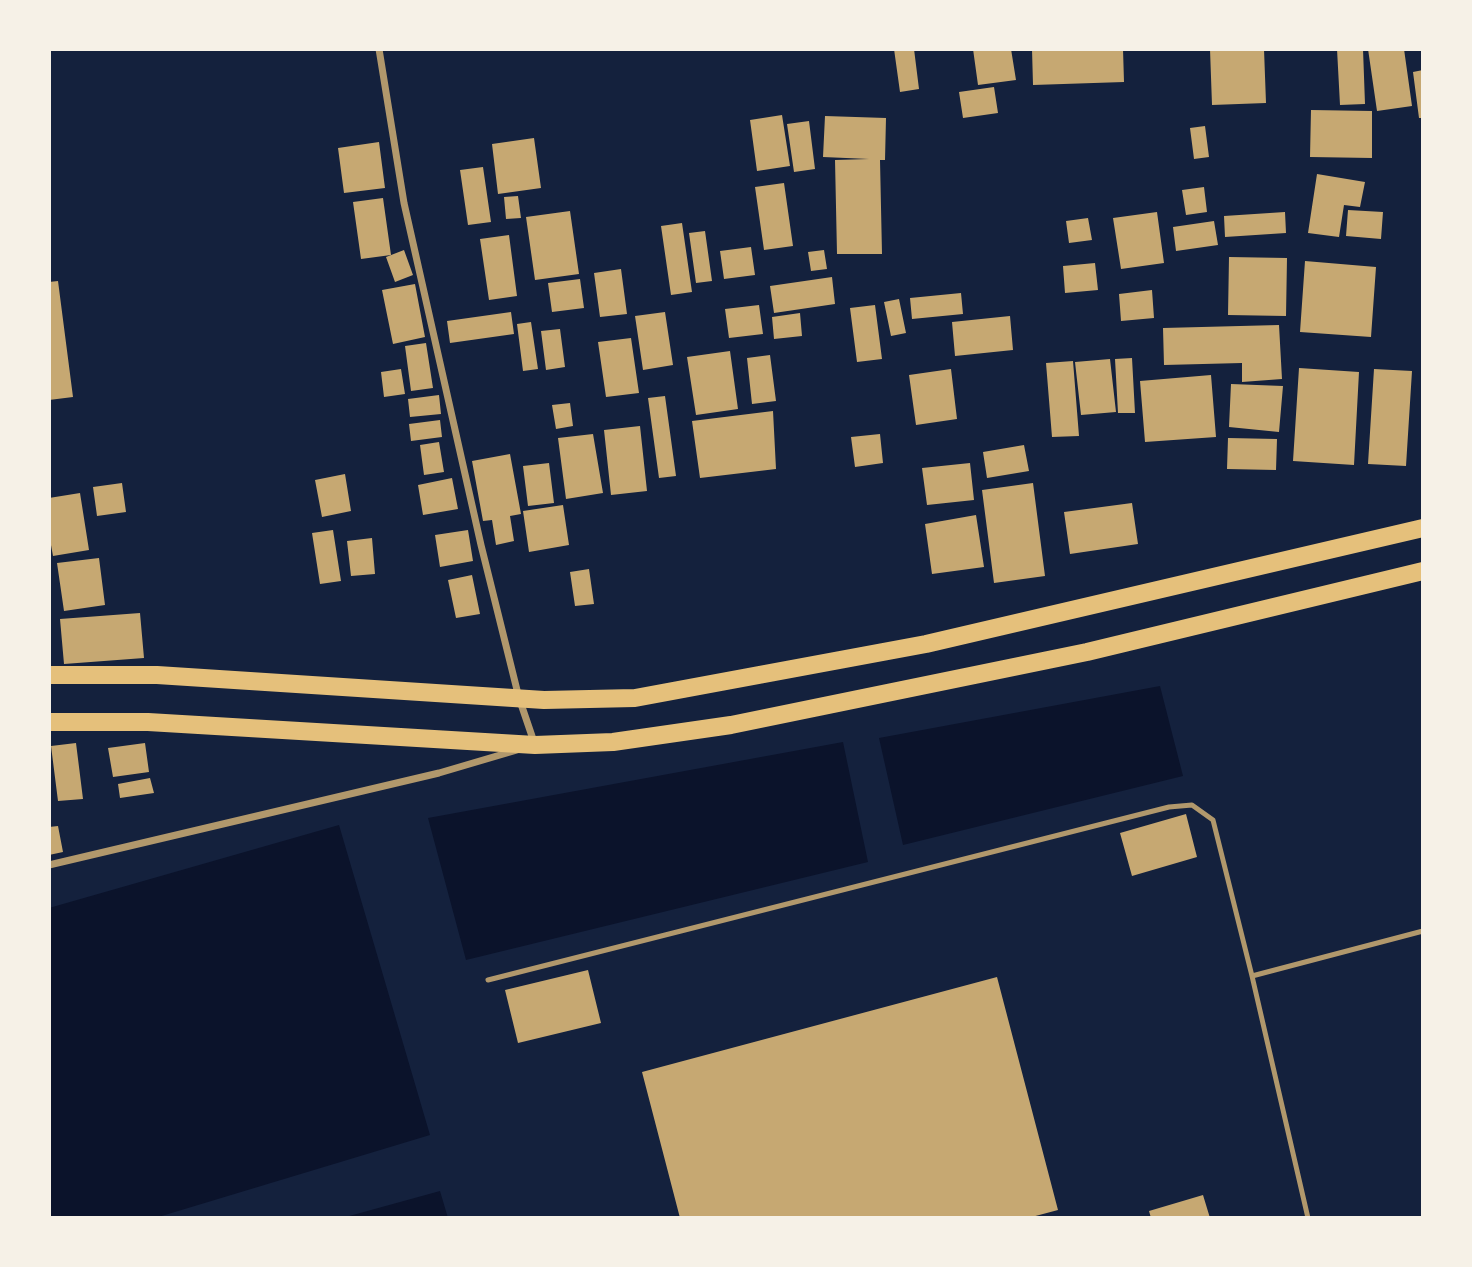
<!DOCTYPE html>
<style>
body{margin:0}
#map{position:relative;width:1472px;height:1267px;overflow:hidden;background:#14213d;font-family:"Titillium Web",sans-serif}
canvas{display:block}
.frame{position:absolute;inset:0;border:51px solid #f6f1e7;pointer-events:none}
</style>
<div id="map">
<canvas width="1472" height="1267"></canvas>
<div class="frame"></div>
</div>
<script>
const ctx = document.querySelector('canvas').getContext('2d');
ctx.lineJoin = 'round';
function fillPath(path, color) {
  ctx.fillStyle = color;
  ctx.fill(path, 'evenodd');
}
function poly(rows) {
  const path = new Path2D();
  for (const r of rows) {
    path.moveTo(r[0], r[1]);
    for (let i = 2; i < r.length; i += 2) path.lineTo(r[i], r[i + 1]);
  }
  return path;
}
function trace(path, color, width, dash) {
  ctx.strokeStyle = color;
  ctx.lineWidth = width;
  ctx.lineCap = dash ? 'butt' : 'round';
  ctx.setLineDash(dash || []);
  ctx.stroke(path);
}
const water = poly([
 [1160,686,1183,776,903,845,879,738],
 [843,742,868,862,466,960,428,818],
 [339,825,430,1135,155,1218,49,1218,49,908],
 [440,1191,448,1218,342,1218]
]);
const building = poly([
 [894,49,914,49,919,89,900,92],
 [973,49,1011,49,1016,80,978,85],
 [1032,49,1123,49,1124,82,1033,85],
 [1210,49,1264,49,1266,103,1212,105],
 [1337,49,1363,49,1365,104,1340,105],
 [1368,49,1404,49,1412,106,1377,111],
 [1423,70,1423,118,1419,118,1413,72],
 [994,87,998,113,963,118,959,92],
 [1311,110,1372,111,1372,158,1310,157],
 [782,115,790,166,757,171,750,120],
 [825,116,886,118,885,160,880,160,882,254,837,254,835,160,869,159,823,157],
 [809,121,815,169,794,172,787,124],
 [1205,126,1209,157,1194,159,1190,128],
 [534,138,541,188,498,194,492,144],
 [379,142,385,188,344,193,338,148],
 [483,167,491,222,468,225,460,170],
 [1317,174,1365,182,1360,207,1344,205,1339,237,1308,233],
 [784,183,793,246,764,250,755,187],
 [1204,187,1207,212,1186,215,1182,190],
 [518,196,521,218,506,219,504,197],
 [383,198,391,255,361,259,353,202],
 [1348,210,1383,212,1381,239,1346,236],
 [570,211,579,274,535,280,526,217],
 [1157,212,1164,263,1121,269,1113,218],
 [1285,212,1286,233,1225,237,1224,216],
 [1088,218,1092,240,1069,243,1066,221],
 [1214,221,1218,245,1176,251,1173,227],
 [682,223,692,292,671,295,661,226],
 [705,231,712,281,696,283,689,233],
 [509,235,517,296,489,300,480,239],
 [751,247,755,275,724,279,720,251],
 [404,250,413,275,395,282,386,257],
 [824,250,827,269,811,271,808,252],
 [1229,257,1287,258,1286,316,1228,315],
 [1305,261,1376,267,1371,337,1300,332],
 [1095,263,1098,290,1065,293,1063,266],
 [621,269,627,314,600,317,594,273],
 [832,277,835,304,774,313,770,286],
 [580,279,584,308,552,312,548,283],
 [58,281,73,397,49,400,49,282],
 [415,284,425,337,393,344,382,290],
 [1152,290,1154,318,1121,321,1119,294],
 [961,293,963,314,912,319,910,298],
 [899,299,906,333,891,336,884,302],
 [759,305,763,334,729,338,725,309],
 [875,305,882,359,857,362,850,308],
 [511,312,514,334,450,343,447,321],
 [665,312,673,365,643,370,635,316],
 [800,313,802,336,774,339,772,317],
 [1010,316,1013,350,955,356,952,322],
 [531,322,538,369,523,371,517,324],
 [1279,325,1282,379,1242,382,1242,363,1164,365,1163,328],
 [560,329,565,367,546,370,541,331],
 [631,338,639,393,606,397,598,342],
 [426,343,433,388,411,391,405,346],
 [730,351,738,409,696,415,687,357],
 [770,355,776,401,752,404,747,358],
 [1132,358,1135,413,1118,413,1115,359],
 [1110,359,1116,412,1081,415,1075,362],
 [1073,361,1079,436,1052,437,1046,363],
 [1299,368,1359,372,1354,465,1293,461],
 [401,369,405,394,384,397,381,372],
 [951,369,957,419,916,425,909,375],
 [1374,369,1412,371,1406,466,1368,464],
 [1211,375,1216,437,1145,442,1140,381],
 [1231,384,1283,386,1279,432,1229,427],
 [439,395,441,414,410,417,408,399],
 [665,396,676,476,659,478,648,398],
 [570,403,573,426,556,429,552,405],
 [773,411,776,469,700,478,692,421],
 [440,420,442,437,411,441,409,424],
 [640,426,647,491,611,495,604,430],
 [593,434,603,493,566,499,558,438],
 [880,434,883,463,855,467,851,437],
 [1228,438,1277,439,1276,470,1227,469],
 [439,442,444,472,424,475,420,445],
 [1024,445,1029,471,987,478,983,452],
 [510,454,521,514,510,516,514,541,496,545,492,520,483,521,472,461],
 [549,463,554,503,528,506,523,466],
 [970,463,974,500,927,505,922,468],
 [345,474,351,511,322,517,315,480],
 [452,478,458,509,423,515,418,485],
 [122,483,126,512,97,516,93,487],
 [1033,483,1045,576,994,583,982,490],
 [80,493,89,550,53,556,49,534,49,498],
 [1132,503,1138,544,1070,554,1064,512],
 [563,505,569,545,529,552,523,511],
 [976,515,984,567,932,574,925,524],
 [333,530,341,581,320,584,312,533],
 [468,530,473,561,440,567,435,535],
 [372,538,375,574,351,576,347,541],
 [99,558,105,605,64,611,57,563],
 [589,569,594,604,575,606,570,572],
 [472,575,480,614,456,618,448,580],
 [140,613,144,658,64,664,60,619],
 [76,743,83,799,58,801,51,746],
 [145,743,149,772,113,777,108,748],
 [150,778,154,793,120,798,118,784],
 [1186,814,1197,857,1132,876,1120,833],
 [58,826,63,852,49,855,49,827],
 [588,970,601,1023,518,1043,505,990],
 [997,977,1058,1210,1028,1218,680,1218,642,1072],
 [1203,1195,1210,1218,1151,1218,1149,1211]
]);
const service = poly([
 [1252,976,1423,931],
 [488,980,1169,807,1192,805,1213,820,1252,976,1308,1218]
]);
const minor = poly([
 [379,49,404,203,481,545,519,698,535,745],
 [49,865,439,773,517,750]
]);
const primary = poly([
 [49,675,157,675,544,700,635,698,926,644,1423,528],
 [49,722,148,722,535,745,613,742,731,725,1087,652,1423,571]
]);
fillPath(water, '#0b132b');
fillPath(building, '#c6a872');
trace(service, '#b1986c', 5);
trace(minor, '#b1986c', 7);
trace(primary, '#e5c07b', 18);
</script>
